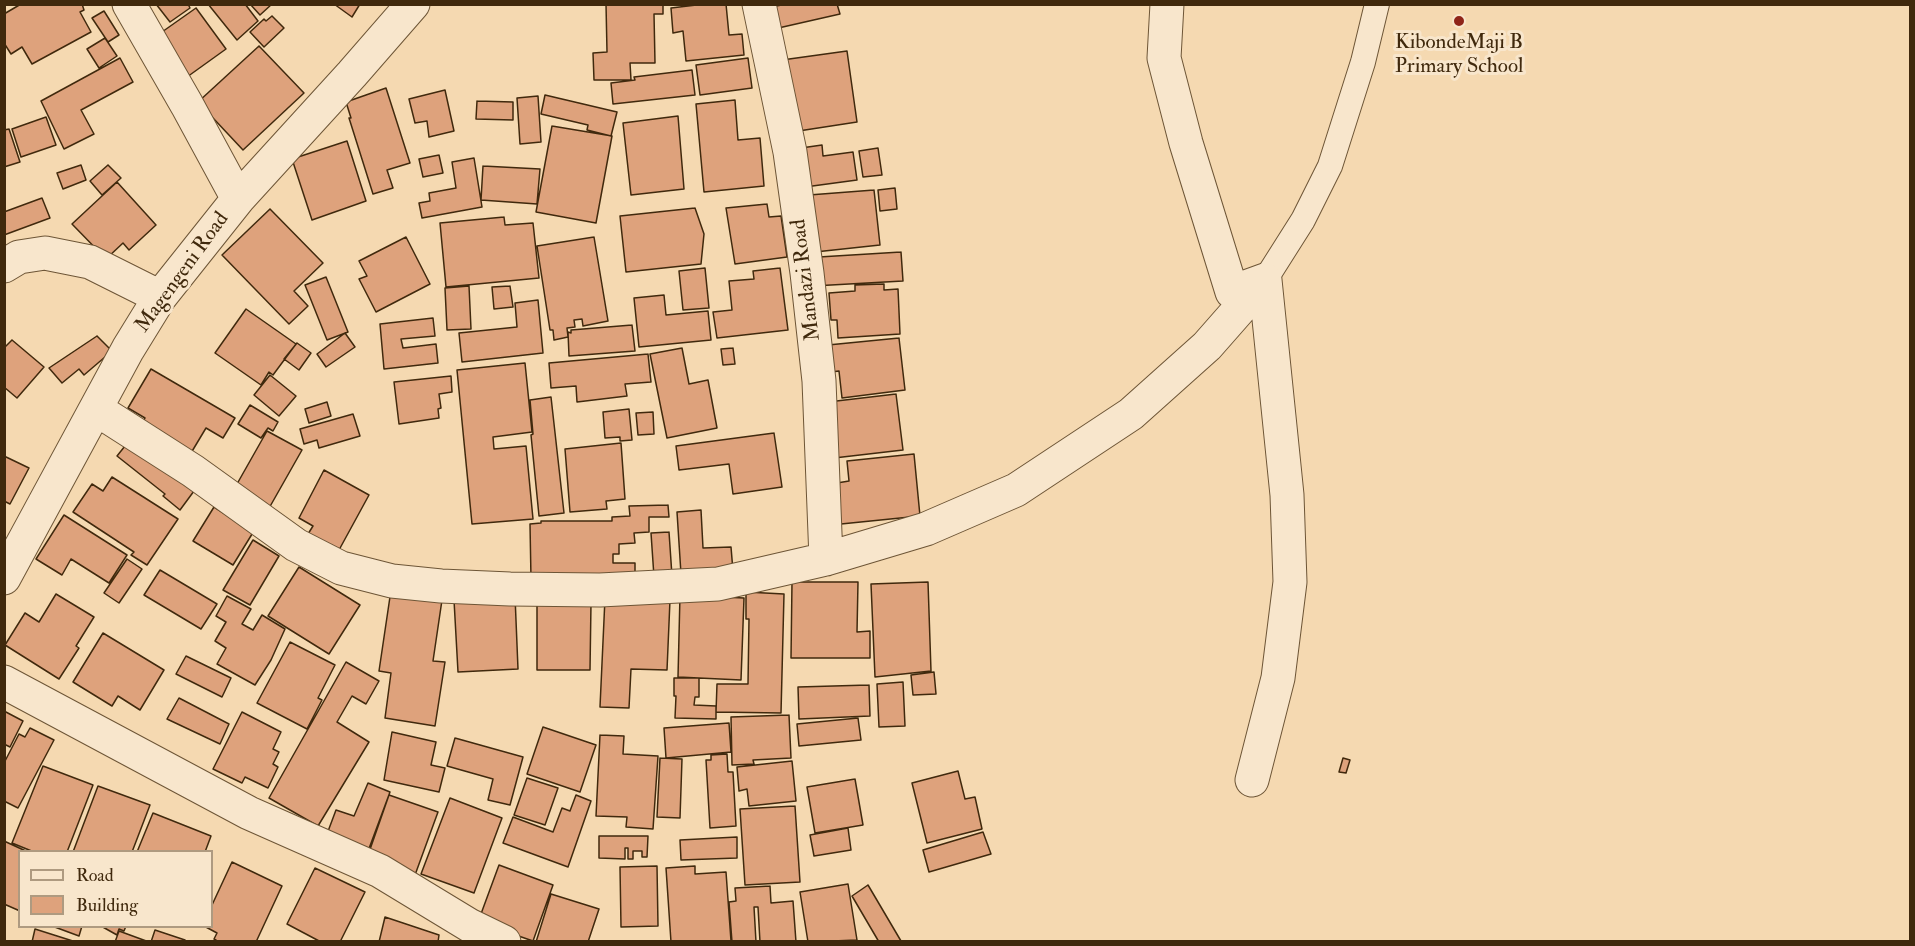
<!DOCTYPE html>
<style>
body{margin:0}
#map{position:relative;width:1915px;height:946px;overflow:hidden;background:#f5d9b1;font-family:"IM FELL Double Pica",serif}
canvas{display:block}
.frame{position:absolute;inset:0;border:6px solid #40290d;pointer-events:none}
.legend{position:absolute;left:18px;top:850px;width:195px;height:78px;box-sizing:border-box;background:#f8e6cc;border:2px solid #ae9a80;margin:0;padding:8px 10px;list-style:none;font-size:18px;color:#40290d}
.legend li{display:flex;align-items:center;gap:12px;height:30px}
.legend b{width:30px;border:2px solid #ae9a80}
</style>
<div id="map">
<canvas width="1915" height="946"></canvas>
<div class="frame"></div>
<ul class="legend">
<li><b style="height:8px;background:#f8e6cc"></b>Road</li>
<li><b style="height:16px;background:#dea27c"></b>Building</li>
</ul>
</div>
<script>
const ctx = document.querySelector('canvas').getContext('2d');
ctx.lineJoin = 'round';
function fillPath(path, color) {
  ctx.fillStyle = color;
  ctx.fill(path, 'evenodd');
}
function poly(rows) {
  const path = new Path2D();
  for (const r of rows) {
    path.moveTo(r[0], r[1]);
    for (let i = 2; i < r.length; i += 2) path.lineTo(r[i], r[i + 1]);
  }
  return path;
}
function trace(path, color, width, dash) {
  ctx.strokeStyle = color;
  ctx.lineWidth = width;
  ctx.lineCap = dash ? 'butt' : 'round';
  ctx.setLineDash(dash || []);
  ctx.stroke(path);
}
function drawText(font, color, halo, rows, align = 'center') {
  ctx.font = font + ' "IM FELL Double Pica",serif';
  ctx.lineWidth = 6;
  ctx.setLineDash([]);
  ctx.textBaseline = 'middle';
  ctx.strokeStyle = halo;
  ctx.fillStyle = color;
  for (const [text, x, y, turn = 0] of rows) {
    ctx.save();
    ctx.translate(x, y);
    ctx.rotate((+turn || 0) * Math.PI / 180);
    ctx.textAlign = isNaN(turn) ? turn : align;
    if (halo) ctx.strokeText(text, 0, 0);
    ctx.fillText(text, 0, 0);
    ctx.restore();
  }
}
const building = poly([
 [21,4,82,4,84,10,80,12,91,32,32,64,22,47,11,54,4,43,4,14,21,4],
 [156,4,188,4,190,8,170,22,156,4],
 [208,4,245,4,258,21,237,40,208,4],
 [250,4,272,4,260,15,250,4],
 [334,4,360,4,352,17,334,4],
 [606,4,663,4,663,14,654,14,655,63,630,63,631,80,594,80,593,53,607,52,606,4],
 [705,4,726,4,729,35,742,34,744,55,686,61,683,31,673,33,671,8,705,4],
 [837,4,840,14,774,29,770,7,782,5,837,4],
 [196,8,226,49,187,77,152,39,196,8],
 [104,11,119,35,108,42,92,18,104,11],
 [272,16,284,28,264,47,250,32,264,19,266,21,272,16],
 [105,38,117,56,99,68,87,49,105,38],
 [259,46,304,93,243,150,198,102,259,46],
 [847,51,857,122,792,132,782,60,847,51],
 [120,58,133,82,81,110,94,134,64,149,41,101,120,58],
 [748,58,752,88,700,95,696,65,748,58],
 [692,70,695,95,613,104,611,83,635,80,634,77,692,70],
 [386,88,410,163,387,170,393,188,373,194,349,118,351,118,346,102,386,88],
 [445,90,454,131,429,137,427,121,415,123,409,99,445,90],
 [545,95,617,112,611,136,587,130,588,125,541,114,545,95],
 [538,96,541,142,520,144,517,98,538,96],
 [735,100,738,140,760,138,764,186,704,192,696,104,735,100],
 [477,101,513,102,513,120,476,119,477,101],
 [678,116,684,189,631,195,623,123,678,116],
 [46,117,56,145,21,157,12,129,46,117],
 [552,126,612,136,596,223,536,212,552,126],
 [9,129,20,162,4,167,4,130,9,129],
 [347,141,366,201,312,220,292,159,347,141],
 [822,145,823,156,853,152,857,180,805,187,801,148,822,145],
 [878,148,882,175,863,177,859,151,878,148],
 [439,155,443,173,423,177,419,159,439,155],
 [474,158,482,207,422,218,419,203,430,201,429,193,456,188,452,162,474,158],
 [81,165,86,180,63,189,57,173,81,165],
 [108,165,121,178,102,195,90,181,108,165],
 [483,166,540,169,537,204,481,200,483,166],
 [117,182,156,225,129,250,123,243,106,259,72,224,117,182],
 [895,188,897,209,880,211,878,190,895,188],
 [874,190,880,245,815,252,809,195,874,190],
 [42,198,50,218,4,235,4,212,42,198],
 [767,204,769,217,781,216,787,257,735,264,726,208,767,204],
 [695,208,704,234,701,264,626,272,620,216,695,208],
 [270,209,323,263,294,291,308,306,289,324,222,255,270,209],
 [504,217,505,225,533,223,539,278,446,287,440,223,504,217],
 [406,237,430,284,376,312,359,279,367,276,359,261,406,237],
 [594,237,608,321,583,326,582,319,574,320,575,327,567,328,568,337,554,340,553,330,550,330,537,246,594,237],
 [901,252,903,281,813,286,819,257,901,252],
 [705,268,709,308,683,310,679,271,705,268],
 [780,268,788,330,717,338,713,312,732,310,729,281,754,279,753,271,780,268],
 [326,277,348,332,327,340,305,285,326,277],
 [884,284,884,290,898,289,900,334,838,338,837,320,831,320,829,293,855,291,855,285,884,284],
 [469,286,471,329,447,330,445,288,469,286],
 [510,286,513,307,494,309,492,287,510,286],
 [664,295,666,315,708,311,711,340,639,347,634,298,664,295],
 [538,300,543,353,462,362,459,333,517,327,515,303,538,300],
 [246,309,296,344,273,375,269,372,261,385,215,353,246,309],
 [433,318,435,336,401,339,403,348,436,344,438,363,384,369,380,324,433,318],
 [632,325,635,351,569,356,568,332,571,333,571,330,632,325],
 [345,333,355,347,326,367,317,354,345,333],
 [97,336,112,351,84,375,79,369,62,383,49,368,97,336],
 [899,338,905,390,842,398,839,371,831,372,828,345,899,338],
 [12,340,44,367,17,398,4,387,4,348,12,340],
 [297,343,311,353,299,370,284,359,297,343],
 [682,348,689,384,708,380,717,428,667,438,650,354,682,348],
 [733,348,735,364,723,365,721,349,733,348],
 [648,354,651,382,625,384,627,396,577,402,576,386,551,388,549,363,648,354],
 [525,363,532,432,493,437,494,449,526,446,533,519,472,524,457,370,525,363],
 [151,369,235,418,223,438,206,428,191,453,143,422,145,418,128,408,151,369],
 [270,375,296,396,279,416,254,395,270,375],
 [451,376,452,392,439,394,441,408,438,409,439,418,399,424,394,382,451,376],
 [896,394,903,450,834,458,828,402,896,394],
 [551,397,564,513,539,516,531,435,533,434,530,400,551,397],
 [327,402,331,416,309,423,305,409,327,402],
 [250,405,278,422,273,431,268,428,261,438,238,424,250,405],
 [629,409,632,440,620,441,620,437,605,438,603,412,629,409],
 [653,412,654,434,638,435,636,413,653,412],
 [353,414,360,436,319,448,317,440,304,444,300,429,353,414],
 [267,431,302,450,268,510,233,491,267,431],
 [774,433,782,487,733,494,729,464,679,470,676,446,774,433],
 [133,436,194,491,180,510,163,496,165,494,117,456,133,436],
 [621,443,625,499,606,501,607,509,570,512,565,449,621,443],
 [914,454,920,516,841,524,837,483,849,481,847,461,914,454],
 [4,456,29,468,10,504,4,501,4,456],
 [324,470,369,495,339,550,308,534,313,526,299,518,324,470],
 [112,477,178,519,147,565,131,555,134,552,73,512,92,484,103,491,112,477],
 [668,505,669,517,649,517,649,532,634,533,635,543,619,544,619,554,613,554,613,563,635,563,635,578,531,579,530,524,541,523,541,521,612,521,612,517,630,516,629,506,668,505],
 [214,507,230,517,257,526,233,565,193,541,214,507],
 [701,510,703,548,731,547,733,571,681,574,677,512,701,510],
 [64,515,127,555,109,583,71,559,62,575,36,559,64,515],
 [669,532,672,576,654,577,651,533,669,532],
 [253,540,279,556,250,605,223,590,253,540],
 [127,559,142,569,119,603,104,593,127,559],
 [299,567,360,605,329,654,268,616,299,567],
 [160,570,217,604,201,629,144,595,160,570],
 [792,582,858,582,857,632,870,631,870,658,791,658,792,582],
 [928,582,931,671,875,677,871,584,928,582],
 [391,590,442,600,433,661,445,662,435,726,385,718,391,673,379,671,391,590],
 [746,592,784,594,781,713,716,712,717,684,748,684,749,619,746,619,746,592],
 [56,594,94,617,76,646,79,648,59,679,5,645,25,613,39,622,56,594],
 [680,595,744,598,741,680,678,677,680,595],
 [227,596,251,609,242,624,253,630,262,615,285,629,271,660,255,685,217,664,226,648,215,641,226,622,216,616,227,596],
 [515,596,518,669,458,672,454,600,515,596],
 [605,598,670,600,667,670,631,669,629,708,600,707,605,598],
 [537,603,591,603,590,670,537,670,537,603],
 [103,633,164,670,140,710,118,696,112,706,73,682,103,633],
 [290,642,335,665,318,698,322,700,307,729,257,703,290,642],
 [186,656,231,678,222,697,176,674,186,656],
 [346,662,379,681,366,704,352,696,337,722,369,742,318,826,269,798,346,662],
 [934,672,936,694,913,695,911,675,934,672],
 [674,678,699,678,699,697,695,697,694,705,716,706,716,719,675,718,676,696,674,696,674,678],
 [903,682,905,726,879,727,877,684,903,682],
 [869,685,870,716,799,719,798,687,869,685],
 [179,698,229,724,220,744,167,719,179,698],
 [4,711,23,721,10,747,4,744,4,711],
 [242,712,281,732,273,749,279,752,273,764,278,767,268,788,245,777,242,783,213,769,242,712],
 [789,715,791,758,753,760,754,764,732,765,731,717,789,715],
 [858,718,861,740,799,746,797,724,858,718],
 [729,723,731,752,666,758,664,728,729,723],
 [543,727,596,745,580,792,527,774,543,727],
 [30,728,54,740,18,808,4,801,4,763,19,734,25,737,30,728],
 [392,732,436,742,431,765,445,768,439,792,384,780,392,732],
 [600,735,624,736,623,754,658,756,653,829,626,827,627,817,596,816,600,735],
 [455,738,523,757,510,805,488,800,493,779,447,766,455,738],
 [727,754,728,772,733,772,736,826,710,828,706,760,711,760,711,755,727,754],
 [660,758,682,759,680,818,657,817,660,758],
 [1343,758,1350,760,1346,773,1339,772,1343,758],
 [792,761,796,801,749,806,747,789,739,791,737,767,792,761],
 [43,766,93,785,67,852,34,852,12,843,43,766],
 [958,771,965,799,975,797,982,829,927,843,912,783,958,771],
 [527,778,558,788,545,825,514,815,527,778],
 [855,779,863,825,815,833,807,787,855,779],
 [368,783,390,792,364,862,327,834,336,810,354,816,368,783],
 [98,786,150,805,132,852,73,852,98,786],
 [389,795,438,812,415,875,367,858,389,795],
 [576,795,591,801,568,867,503,843,513,817,553,832,562,808,570,811,576,795],
 [450,798,502,818,474,893,421,874,450,798],
 [795,806,800,882,745,885,740,809,795,806],
 [153,813,211,836,205,852,137,852,153,813],
 [848,828,851,850,814,856,810,835,848,828],
 [983,832,991,854,929,872,923,850,983,832],
 [599,836,648,836,647,857,642,857,642,851,633,851,633,859,628,859,628,848,625,848,625,859,599,858,599,836],
 [737,837,737,858,681,860,680,840,737,837],
 [4,841,28,852,20,852,20,911,4,904,4,841],
 [232,862,282,886,256,942,219,942,214,939,217,933,204,926,212,926,212,905,232,862],
 [499,865,553,885,533,941,478,922,499,865],
 [657,866,658,926,621,927,620,867,657,866],
 [695,866,695,874,726,872,731,941,671,942,666,868,695,866],
 [315,868,365,892,340,942,321,942,287,924,315,868],
 [848,884,857,940,808,942,800,892,848,884],
 [868,885,901,941,900,942,879,942,852,896,868,885],
 [770,886,771,903,793,901,796,942,760,942,758,907,754,907,756,942,732,942,729,902,736,901,735,888,770,886],
 [551,894,599,909,588,942,536,942,551,894],
 [385,917,439,935,438,942,379,942,385,917],
 [52,926,82,926,79,936,52,926],
 [101,926,126,926,124,931,119,929,117,935,101,926],
 [35,929,76,942,32,942,35,929],
 [155,930,185,940,184,942,151,942,155,930],
 [119,931,149,942,115,942,119,931]
]);
const lane = poly([
 [1265,280,1303,220,1330,166,1363,62,1377,4]
]);
const street = poly([
 [129,4,187,105,238,199],
 [759,4,790,152,807,273,819,381,826,559],
 [1167,4,1164,58,1186,143,1232,292,1265,280,1287,495,1290,582,1278,678,1252,780],
 [4,266,19,257,45,253,90,262,160,297],
 [96,409,193,471,296,545,341,568,392,581,441,586,510,589,600,590,718,584,826,559,926,529,1016,490,1131,414,1207,346,1265,280],
 [4,578,128,349,160,297,238,199,352,74,413,4],
 [4,682,249,813,380,871,469,925,504,942]
]);
const markers = [
 [1459,21,6,"#8f2418"]
];
const poiNames = [
 ["KibondeMaji B",1459,43],
 ["Primary School",1459,67]
];
const streetNames = [
 ["Magengeni Road",183,273,-54],
 ["Mandazi Road",807,280,-97]
];
fillPath(building, '#dea27c');
trace(building, '#40290d', 1.5);
trace(lane, '#6d5536', 26);
trace(street, '#6d5536', 35);
trace(lane, '#f8e6cc', 24);
trace(street, '#f8e6cc', 33);
for (const [x, y, r, color] of markers) {
  const dot = new Path2D();
  dot.arc(x, y, r, 0, 2 * Math.PI);
  ctx.fillStyle = color;
  ctx.fill(dot);
  trace(dot, '#f8e6cc', 2);
}
drawText('21px', '#40290d', '#f8e6cc', poiNames);
drawText('21px', '#40290d', '#f8e6cc', streetNames);
</script>
